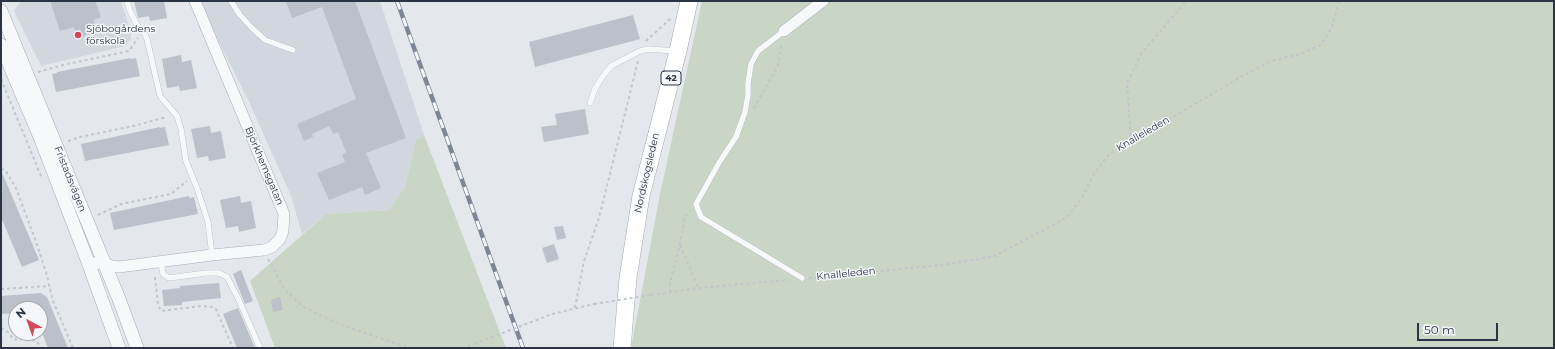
<!DOCTYPE html>
<meta charset="utf-8">
<style>
body{margin:0}
#map{position:relative;width:1555px;height:349px;overflow:hidden;background:#e4e7ec;font-family:Montserrat,sans-serif}
canvas{display:block}
.frame{position:absolute;inset:0;border:2px solid #2b3445;pointer-events:none}
.north{position:absolute;left:8px;top:301px;width:40px;height:40px;box-sizing:border-box;background:#f4f6f9;border:1px solid #a4a8b1;border-radius:50%;rotate:319deg;font-size:11px;font-weight:700;line-height:16px;text-align:center;color:#2b3445}
.north::after{content:'';display:block;margin:auto;width:14px;height:18px;background:#d1495b;clip-path:polygon(50% 0,100% 100%,50% 72%,0 100%)}
.scale{position:absolute;left:1417px;top:323px;width:81px;height:18px;box-sizing:border-box;border:2px solid #2b3445;border-top:0;padding-left:5px;font-size:12px;line-height:14px;white-space:nowrap;color:#2b3445;-webkit-text-stroke:3px #f4f6f9;paint-order:stroke}
</style>
<div id="map">
<canvas width="1555" height="349"></canvas>
<div class="frame"></div>
<div class="north">N</div>
<div class="scale">50 m</div>
</div>
<script>
const ctx = document.querySelector('canvas').getContext('2d');
ctx.lineJoin = 'round';
function fillPath(path, color) {
  ctx.fillStyle = color;
  ctx.fill(path, 'evenodd');
}
function poly(rows) {
  const path = new Path2D();
  for (const r of rows) {
    path.moveTo(r[0], r[1]);
    for (let i = 2; i < r.length; i += 2) path.lineTo(r[i], r[i + 1]);
  }
  return path;
}
function trace(path, color, width, dash) {
  ctx.strokeStyle = color;
  ctx.lineWidth = width;
  ctx.lineCap = dash ? 'butt' : 'round';
  ctx.setLineDash(dash || []);
  ctx.stroke(path);
}
function drawText(font, color, halo, rows, align = 'center') {
  ctx.font = font + ' Montserrat,sans-serif';
  ctx.lineWidth = 3;
  ctx.setLineDash([]);
  ctx.textBaseline = 'middle';
  ctx.strokeStyle = halo;
  ctx.fillStyle = color;
  for (const [text, x, y, turn = 0] of rows) {
    ctx.save();
    ctx.translate(x, y);
    ctx.rotate((+turn || 0) * Math.PI / 180);
    ctx.textAlign = isNaN(turn) ? turn : align;
    if (halo) ctx.strokeText(text, 0, 0);
    ctx.fillText(text, 0, 0);
    ctx.restore();
  }
}
const built = poly([
 [21,1,121,1,131,32,131,39,125,46,41,66,14,11],
 [200,1,380,1,424,135,416,140,405,187,389,210,326,214,302,234,291,196,250,104,210,24]
]);
const green = poly([
 [702,1,1554,1,1554,348,631,348,660,194],
 [424,135,506,348,275,348,250,281,326,214,389,210,405,187,416,140]
]);
const building = poly([
 [50,1,95,1,101,17,94,20,96,28,85,31,86,35,78,38,74,27,60,31],
 [134,1,164,1,167,18,150,21,149,16,138,18],
 [286,1,355,1,406,138,366,153,381,188,365,195,362,187,329,200,317,173,345,162,342,155,346,152,338,132,333,134,329,126,312,134,313,137,304,141,297,124,356,99,322,7,292,18],
 [633,15,640,39,535,67,529,42],
 [181,55,182,62,191,60,197,88,180,91,179,86,167,88,162,59],
 [131,58,131,59,136,58,140,76,56,92,52,74,57,73,57,72],
 [585,109,589,134,544,142,541,127,557,125,555,114],
 [210,126,211,133,221,131,226,158,209,161,208,156,197,158,191,129],
 [160,127,160,128,165,127,169,145,85,161,81,144],
 [1,170,39,260,22,267,1,217],
 [189,196,189,198,194,197,198,214,114,230,110,213],
 [240,196,241,203,251,201,256,228,239,232,238,226,226,228,220,200],
 [563,226,566,238,557,240,554,227],
 [554,244,559,259,547,263,542,248],
 [241,270,253,301,245,304,233,274],
 [219,283,221,298,182,302,182,305,164,306,162,290,180,288,180,286],
 [41,293,47,297,68,348,48,348,40,328,40,309,16,309,16,313,1,314,1,296],
 [280,297,283,310,273,312,271,300],
 [238,308,255,348,237,348,223,314]
]);
const path = poly([
 [646,41,671,18],
 [38,72,67,64,129,51,138,38],
 [1,79,41,176],
 [754,108,778,66,782,43],
 [68,141,80,137,133,126,167,117],
 [1131,142,1127,83,1141,54,1186,1],
 [1,169,5,170,15,186,34,236,46,272,53,301,73,348],
 [98,215,121,204,171,194,187,181],
 [680,245,698,287],
 [268,259,285,290,302,306,341,325,410,348],
 [155,277,158,305,161,311,201,306,213,307,216,309,218,314,233,348],
 [809,278,950,264,995,256,1066,218,1082,198,1094,174,1109,154,1248,73,1271,61,1300,54,1321,45,1332,27,1339,1],
 [1,289,50,286],
 [670,292,670,283,680,244,685,216,690,211],
 [651,295,698,288,789,280],
 [575,308,584,261,599,218,638,61],
 [552,314,594,304],
 [1,328,8,332,13,339,17,340,26,338,33,340,37,342,42,348],
 [462,348,474,344]
]);
const service = poly([
 [127,1,130,11,137,25,144,32,147,39,160,96,177,116,181,129,186,161,197,188,208,222,212,255],
 [231,1,240,15,252,28,265,40,293,50],
 [784,31,758,51,751,64,748,83,748,95,745,112,736,137,720,161,696,204,701,217,802,278],
 [590,103,595,89,601,79,611,66,640,51,648,49,676,51],
 [161,261,163,274,169,278,206,273,219,273,227,277,238,298,260,348]
]);
const minor = poly([
 [784,31,823,1],
 [88,262,119,267,212,255,264,250,272,247,280,239,283,231,284,214,195,1]
]);
const tertiary = poly([
 [1,11,119,299,137,348],
 [1,45,40,137,88,262,119,348]
]);
const primary = poly([
 [622,348,628,278,641,196,678,51,689,1]
]);
const rail = poly([
 [397,1,523,348]
]);
const pathBridge = poly([
 [594,304,651,295],
 [474,344,552,314]
]);
const markers = [
 [78,35,4,"#d1495b"]
];
const shields = [
 [671,78,20]
];
const shieldNames = [
 ["42",671,78]
];
const poiNames = [
 ["Sjöbogårdens",86,29],
 ["förskola",86,41]
];
const streetNames = [
 ["Knalleleden",1143,134,-30],
 ["Björkhemsgatan",264,166,67],
 ["Nordskogsleden",647,173,-77],
 ["Fristadsvägen",70,179,68],
 ["Knalleleden",846,274,-6]
];
fillPath(built, '#d2d6de');
fillPath(green, '#c9d6c5');
fillPath(building, '#bbc0ca');
trace(service, '#a9aeb7', 6);
trace(minor, '#a9aeb7', 12);
trace(tertiary, '#a9aeb7', 14);
trace(primary, '#a3abb8', 18);
trace(path, '#c2c5cb', 2, [3, 3]);
trace(service, '#f7f8fa', 5.5);
trace(minor, '#f7f8fa', 11);
trace(tertiary, '#f7f8fa', 13);
trace(primary, '#fff', 17);
trace(rail, '#7d8696', 4.5);
trace(rail, '#f4f6f9', 3, [9]);
trace(pathBridge, '#c2c5cb', 2, [3, 3]);
for (const [x, y, r, color] of markers) {
  const dot = new Path2D();
  dot.arc(x, y, r, 0, 2 * Math.PI);
  ctx.fillStyle = color;
  ctx.fill(dot);
  trace(dot, '#f4f6f9', 1.5);
}
for (const [x, y, w] of shields) {
  const box = new Path2D();
  box.roundRect(x - w / 2, y - 7, w, 14, 3);
  ctx.fillStyle = '#f4f6f9';
  ctx.fill(box);
  trace(box, '#2b3445', 1);
}
drawText('bold 9px', '#2b3445', null, shieldNames);
drawText('10px', '#2b3445', '#f4f6f9', poiNames, 'left');
drawText('10px', '#2b3445', '#f4f6f9', streetNames);
</script>
